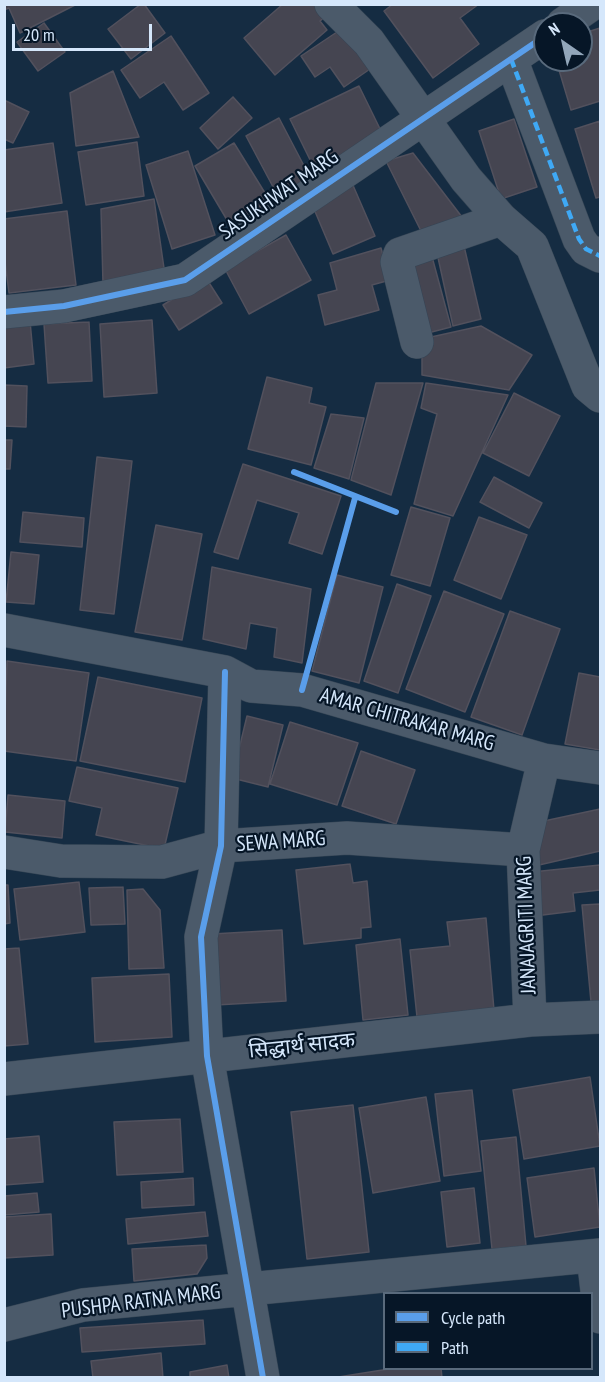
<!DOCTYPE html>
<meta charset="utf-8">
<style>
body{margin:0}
#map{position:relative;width:605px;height:1382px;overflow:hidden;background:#152c42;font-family:"PT Sans Narrow",sans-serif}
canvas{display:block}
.frame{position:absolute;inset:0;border:6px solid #d5e7fb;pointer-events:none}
.legend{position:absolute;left:383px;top:1292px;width:210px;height:78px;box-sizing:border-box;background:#061627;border:2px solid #596a7c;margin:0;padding:8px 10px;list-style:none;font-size:18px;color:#d5e7fb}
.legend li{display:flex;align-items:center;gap:12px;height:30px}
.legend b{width:30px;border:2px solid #596a7c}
.north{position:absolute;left:533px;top:12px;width:60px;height:60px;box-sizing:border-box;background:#061627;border:2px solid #596a7c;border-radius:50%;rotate:326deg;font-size:16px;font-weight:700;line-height:24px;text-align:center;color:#d5e7fb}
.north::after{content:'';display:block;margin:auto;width:21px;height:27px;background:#92a6ba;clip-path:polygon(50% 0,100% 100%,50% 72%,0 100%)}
.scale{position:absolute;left:12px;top:24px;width:140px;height:27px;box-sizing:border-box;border:3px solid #d5e7fb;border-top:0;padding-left:8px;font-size:18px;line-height:21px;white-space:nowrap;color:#d5e7fb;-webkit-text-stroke:4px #061627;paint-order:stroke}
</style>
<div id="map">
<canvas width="605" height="1382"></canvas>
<div class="frame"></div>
<ul class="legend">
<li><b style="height:8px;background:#5a9eea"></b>Cycle path</li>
<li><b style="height:8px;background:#3fa9f5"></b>Path</li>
</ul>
<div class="north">N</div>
<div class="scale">20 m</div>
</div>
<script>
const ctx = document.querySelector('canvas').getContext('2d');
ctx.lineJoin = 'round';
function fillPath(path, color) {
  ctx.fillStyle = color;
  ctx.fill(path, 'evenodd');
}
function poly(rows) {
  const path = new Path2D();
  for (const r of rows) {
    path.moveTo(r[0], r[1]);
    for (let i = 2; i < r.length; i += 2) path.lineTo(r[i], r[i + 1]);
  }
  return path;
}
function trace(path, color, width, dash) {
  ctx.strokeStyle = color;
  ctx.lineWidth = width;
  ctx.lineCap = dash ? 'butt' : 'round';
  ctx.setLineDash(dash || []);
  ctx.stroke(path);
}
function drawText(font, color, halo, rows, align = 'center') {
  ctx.font = font + ' "PT Sans Narrow","Noto Sans Devanagari",sans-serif';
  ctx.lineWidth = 4.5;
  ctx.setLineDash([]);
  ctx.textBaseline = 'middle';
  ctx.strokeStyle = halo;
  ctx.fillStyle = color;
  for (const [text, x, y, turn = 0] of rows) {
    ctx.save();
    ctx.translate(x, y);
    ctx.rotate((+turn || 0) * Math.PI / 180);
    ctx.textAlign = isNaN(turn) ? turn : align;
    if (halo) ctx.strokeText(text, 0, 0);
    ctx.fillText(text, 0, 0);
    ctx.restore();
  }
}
const building = poly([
 [4,4,77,4,20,33,9,8,4,10,4,4],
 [141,4,144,4,165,33,131,59,108,29,141,4],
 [283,4,314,4,325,17,320,21,327,30,275,75,244,38,283,4],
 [393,4,479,4,460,18,479,44,433,78,384,11,393,4],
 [44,23,65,52,38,71,17,42,44,23],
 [343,28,370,69,344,87,330,67,315,77,301,56,343,28],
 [600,28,600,101,571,110,556,60,581,60,581,34,600,28],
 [171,36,209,93,183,110,164,82,140,98,121,70,171,36],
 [113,71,139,137,76,146,70,93,113,71],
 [359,86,385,139,316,172,290,119,359,86],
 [233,97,252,118,218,149,200,128,233,97],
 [4,100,29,112,13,143,4,139,4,100],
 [279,118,313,183,280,200,246,136,279,118],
 [514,119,537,187,501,199,479,131,514,119],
 [600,121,600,197,596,198,575,129,600,121],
 [137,142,144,196,86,205,78,152,137,142],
 [53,143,62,203,4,212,4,150,53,143],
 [234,143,270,201,230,225,195,166,234,143],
 [188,151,215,235,172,249,146,165,188,151],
 [413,153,462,217,422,233,386,161,413,153],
 [352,183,375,236,333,254,311,202,352,183],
 [154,199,165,275,103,284,101,209,154,199],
 [67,211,76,285,9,293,4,254,4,219,67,211],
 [286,235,311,280,249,314,225,269,286,235],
 [464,246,481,319,453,326,437,253,464,246],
 [381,248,390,280,372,285,379,310,325,325,318,295,337,290,330,263,381,248],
 [431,253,451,327,424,334,404,260,431,253],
 [206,278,222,303,179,330,163,305,206,278],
 [152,320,157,393,104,397,100,324,152,320],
 [30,321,34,364,4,368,4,323,30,321],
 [89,322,92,381,48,383,44,324,89,322],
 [481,326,532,355,509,390,422,375,422,339,481,326],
 [267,377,312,388,309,403,326,407,311,465,248,449,267,377],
 [376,383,423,383,391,495,351,480,376,383],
 [426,383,508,395,453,516,414,504,437,414,421,408,426,383],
 [4,385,27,386,26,427,4,426,4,385],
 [514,393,560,416,529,476,483,453,514,393],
 [331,414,364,418,349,479,314,468,331,414],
 [4,440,12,440,10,469,4,469,4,440],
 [97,457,132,461,114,614,80,610,97,457],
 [243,464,341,496,322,554,289,543,299,513,257,500,238,559,214,552,243,464],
 [494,477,542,503,529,528,480,502,494,477],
 [411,507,450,518,430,586,391,575,411,507],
 [23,512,84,518,82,547,20,542,23,512],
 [479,517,527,535,501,599,454,580,479,517],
 [156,525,202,534,182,640,135,632,156,525],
 [11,552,39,555,34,604,6,602,11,552],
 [212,567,311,589,302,663,274,657,277,628,250,623,246,649,203,639,212,567],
 [337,575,383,587,359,683,312,671,337,575],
 [397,584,431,596,398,693,364,681,397,584],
 [444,591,504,614,465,712,406,689,444,591],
 [510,611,560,629,522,735,471,717,510,611],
 [7,661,89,673,76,761,4,751,7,661],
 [579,673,600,677,600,750,565,744,579,673],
 [98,677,202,698,185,782,80,761,98,677],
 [247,716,283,725,268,787,232,778,247,716],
 [290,722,358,743,337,805,270,784,290,722],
 [361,751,415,770,396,824,342,806,361,751],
 [77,767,178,788,164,849,96,835,102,808,69,801,77,767],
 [8,795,65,801,62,838,5,832,8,795],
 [600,809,600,851,539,865,530,824,600,809],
 [350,864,353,883,367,881,371,927,361,928,361,938,304,944,296,870,350,864],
 [600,865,600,890,573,893,575,911,535,916,532,872,600,865],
 [79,882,85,932,20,940,14,889,79,882],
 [4,885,8,885,10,923,4,924,4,885],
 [123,887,125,924,91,925,89,888,123,887],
 [143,889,160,910,164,968,129,969,127,890,143,889],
 [600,904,600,1001,591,1002,582,905,600,904],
 [486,918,494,1010,417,1017,410,950,450,946,447,922,486,918],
 [282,930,286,1001,216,1005,212,934,282,930],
 [400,939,408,1015,363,1020,356,945,400,939],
 [19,948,28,1044,4,1046,4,949,19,948],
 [169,974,172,1037,95,1042,92,978,169,974],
 [590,1077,600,1146,524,1159,513,1090,590,1077],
 [472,1090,481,1171,444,1176,435,1094,472,1090],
 [426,1097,440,1181,373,1193,359,1108,426,1097],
 [353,1105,369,1252,307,1259,291,1112,353,1105],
 [180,1119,183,1172,117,1175,114,1122,180,1119],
 [39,1136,43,1182,4,1185,4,1139,39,1136],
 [516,1137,526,1246,492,1249,481,1141,516,1137],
 [594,1168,600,1227,535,1237,527,1178,594,1168],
 [193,1178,194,1205,142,1208,141,1182,193,1178],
 [474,1188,480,1243,447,1247,441,1192,474,1188],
 [37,1193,39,1212,4,1215,4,1196,37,1193],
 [205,1212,208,1236,128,1244,126,1219,205,1212],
 [51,1214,53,1255,4,1258,4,1217,51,1214],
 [206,1245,207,1258,197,1274,134,1281,132,1249,206,1245],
 [203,1320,205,1344,82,1352,80,1328,203,1320],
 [161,1353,163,1378,93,1378,91,1361,161,1353],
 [227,1365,229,1378,190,1378,190,1372,227,1365],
 [395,1368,441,1368,442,1378,332,1378,395,1368]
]);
const minor = poly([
 [331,4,369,42,466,179,501,219],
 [563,24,592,4],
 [511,59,579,239,586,249,600,256],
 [4,312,64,306,185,280,545,36],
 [417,342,397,262,400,254,501,219,532,246,588,386,600,396],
 [4,630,225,672,251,686,302,690,544,760,600,768],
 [225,672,221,846,201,937,207,1056,263,1378],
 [4,852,61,861,162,862,221,846,347,838,523,850],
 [530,1020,523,850,544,760],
 [4,1079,530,1020,600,1017],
 [593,1256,600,1317],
 [4,1325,83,1305,600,1255]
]);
const quiet = poly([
 [511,59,579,239,586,249,600,256]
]);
const cycleway = poly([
 [4,312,64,306,185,280,545,36],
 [294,472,396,512],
 [225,672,221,846,201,937,207,1056,263,1378],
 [302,690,355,498]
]);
const streetNames = [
 ["SASUKHWAT MARG",279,195,-35],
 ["AMAR CHITRAKAR MARG",407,720,16],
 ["SEWA MARG",281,842,-4],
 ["JANAJAGRITI MARG",527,925,-92],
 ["सिद्धार्थ सादक",302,1046,-6],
 ["PUSHPA RATNA MARG",141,1302,-7]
];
fillPath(building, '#454551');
trace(building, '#52515d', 1.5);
trace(minor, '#354555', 34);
trace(minor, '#4b5a6a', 33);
trace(quiet, '#3fa9f5', 4.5, [9, 4.5]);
trace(cycleway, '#5a9eea', 6);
drawText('21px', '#d5e7fb', '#061627', streetNames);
</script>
